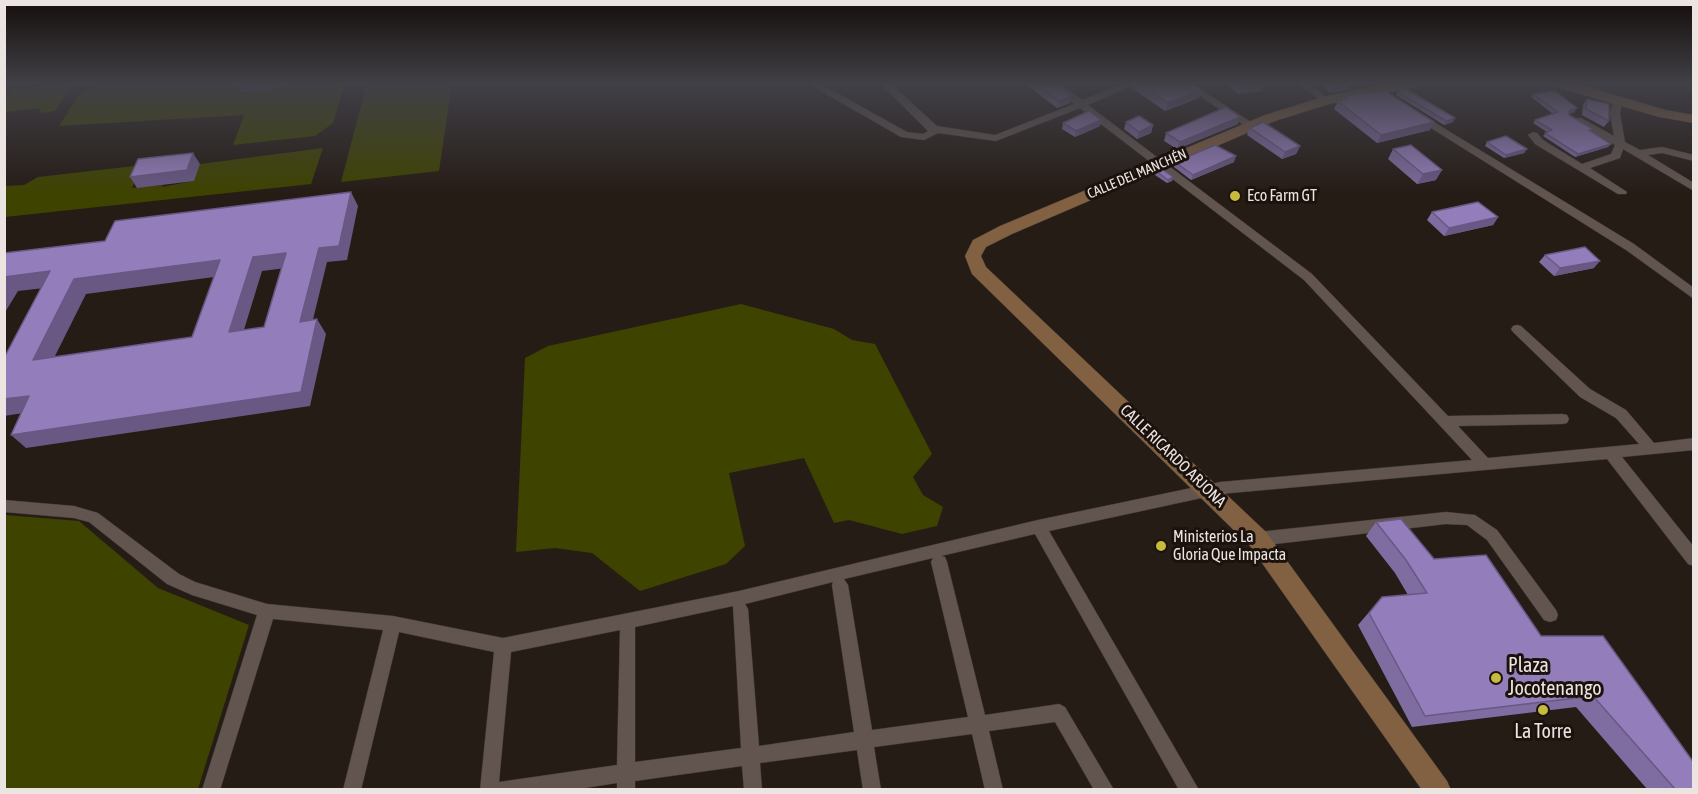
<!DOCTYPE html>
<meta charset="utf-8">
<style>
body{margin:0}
#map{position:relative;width:1698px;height:794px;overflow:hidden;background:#261c16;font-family:"Asap Condensed",sans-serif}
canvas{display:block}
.frame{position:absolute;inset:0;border:6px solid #ebe4e0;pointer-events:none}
</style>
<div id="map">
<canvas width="1698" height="794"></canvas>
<div class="frame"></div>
</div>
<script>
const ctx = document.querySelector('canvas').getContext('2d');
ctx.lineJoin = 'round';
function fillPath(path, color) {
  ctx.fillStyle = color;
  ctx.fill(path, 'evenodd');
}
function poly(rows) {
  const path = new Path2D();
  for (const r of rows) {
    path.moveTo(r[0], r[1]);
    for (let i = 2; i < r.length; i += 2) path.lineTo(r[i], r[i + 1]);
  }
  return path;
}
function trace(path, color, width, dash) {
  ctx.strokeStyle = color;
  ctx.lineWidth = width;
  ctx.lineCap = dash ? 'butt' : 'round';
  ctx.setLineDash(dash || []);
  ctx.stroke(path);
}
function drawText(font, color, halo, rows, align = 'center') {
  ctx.font = font + ' "Asap Condensed",sans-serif';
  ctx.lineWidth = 6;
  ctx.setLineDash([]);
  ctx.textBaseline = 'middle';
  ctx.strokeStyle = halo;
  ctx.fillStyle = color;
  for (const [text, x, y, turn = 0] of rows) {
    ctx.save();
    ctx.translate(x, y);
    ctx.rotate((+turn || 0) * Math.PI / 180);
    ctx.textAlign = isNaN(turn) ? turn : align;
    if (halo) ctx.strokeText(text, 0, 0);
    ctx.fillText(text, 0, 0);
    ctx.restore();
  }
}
const green = poly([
 [73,83,55,111,39,113,41,108,5,112,5,98,12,89],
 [106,83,257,83,256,90,286,86,287,83,345,83,333,123,315,136,233,145,244,115,59,126,80,93],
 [367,83,452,83,439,171,341,182],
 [323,148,311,184,5,217,5,186,24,185,38,177,143,165,132,188,163,185,162,187,193,181,200,164],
 [741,304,834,329,852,340,875,344,932,454,913,477,923,495,943,507,937,526,902,534,849,520,834,523,804,458,729,473,745,546,726,564,640,591,592,553,555,548,516,552,525,358,548,346],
 [5,515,79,521,158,588,249,625,198,789,5,789]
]);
const street = poly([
 [807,83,819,83,907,132,923,134,928,131,880,83,890,83,937,126,995,135,1074,104,1049,83,1060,83,1082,100,1125,83,1138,83,1088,105,1312,274,1448,416,1562,414,1567,415,1569,419,1567,423,1562,424,1458,426,1488,458,1639,444,1616,418,1580,397,1513,332,1511,329,1513,326,1517,325,1521,326,1590,389,1626,410,1654,443,1694,438,1694,450,1622,457,1694,547,1694,566,1688,564,1607,459,1220,494,1049,531,1199,790,1179,790,1035,534,941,556,945,557,947,562,985,715,1059,704,1065,707,1114,790,1094,790,1055,722,989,731,1003,790,985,790,972,734,874,747,881,790,863,790,857,750,760,763,762,790,744,790,742,766,635,781,635,790,617,790,617,783,572,790,480,790,494,652,399,632,361,790,343,790,383,630,273,619,220,790,202,790,257,615,192,595,167,584,89,522,74,518,4,512,4,500,74,506,98,513,179,574,195,582,267,604,393,616,503,638,739,591,1038,520,1220,482,1472,460,1304,280,1080,108,996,141,938,133,924,140,901,137,807,83],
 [933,558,931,562,968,717,872,730,848,585,844,579,933,558],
 [833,582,832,585,854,732,759,746,748,609,745,604,833,582],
 [733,606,741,748,635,762,635,627,733,606],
 [620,630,617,765,499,782,511,652,620,630],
 [1180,83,1191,83,1257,126,1256,128,1248,128,1180,83],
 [1297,83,1308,83,1331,100,1323,102,1297,83],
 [1618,97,1623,100,1620,113,1625,142,1640,150,1662,147,1694,155,1694,161,1662,153,1648,155,1694,183,1694,191,1623,149,1620,158,1590,168,1627,192,1626,194,1618,194,1535,144,1528,135,1533,132,1537,133,1543,140,1582,164,1611,154,1615,145,1572,120,1573,118,1581,118,1614,136,1610,113,1613,100,1618,97],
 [1419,113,1634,244,1694,288,1694,299,1626,250,1415,118,1415,114,1419,113],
 [1446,512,1475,515,1497,530,1556,610,1558,615,1556,620,1550,622,1544,620,1487,540,1467,525,1446,524,1258,546,1253,544,1250,539,1253,534,1258,532,1446,512]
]);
const secondary = poly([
 [1392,83,1423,83,1416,87,1329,104,1275,121,1012,234,986,247,981,256,986,267,1266,532,1447,781,1451,790,1422,790,1250,546,972,274,965,256,973,240,1000,226,1265,115,1326,96,1392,83],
 [1551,83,1574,83,1666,110,1694,115,1694,123,1659,117,1553,86,1551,83]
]);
const wall = poly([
 [1024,83,1056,83,1071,96,1070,103,1057,108],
 [1133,83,1193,83,1202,90,1199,98,1165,111,1132,88],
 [1226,83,1264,83,1262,91,1238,94],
 [1321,83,1351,83,1349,89,1330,93],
 [1398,92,1453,122,1444,125,1396,95],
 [1533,94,1577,108,1574,112,1569,114,1569,115,1593,129,1591,131,1608,147,1575,157,1543,136,1547,132,1533,123,1535,120,1553,114,1531,97],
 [1344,96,1430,130,1377,143,1334,109,1338,101,1342,100],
 [1587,99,1609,121,1604,127,1582,115,1583,105],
 [1126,122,1153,125,1151,133,1137,139,1124,129],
 [1063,123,1100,126,1075,137,1062,129],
 [1238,124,1177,149,1164,141,1166,133],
 [1250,128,1300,146,1296,154,1282,159,1247,135],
 [1487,142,1527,149,1524,153,1504,158,1485,146],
 [1393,149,1436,180,1417,184,1388,159],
 [1175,162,1234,162,1191,180,1174,167],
 [1156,171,1173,177,1172,181,1167,183,1155,175],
 [1432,212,1498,217,1493,225,1444,236,1427,220],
 [1545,255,1594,268,1554,276,1539,262],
 [1376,522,1434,559,1541,636,1694,789,1647,789,1576,707,1412,727,1358,625,1382,597,1408,595,1395,573,1366,536]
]);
const shadedWall = poly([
 [246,83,287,83,287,86,242,92,238,84],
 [1258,83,1264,83,1262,91,1238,94,1240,86],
 [1345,83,1351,83,1349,89,1330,93,1333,86],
 [1202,90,1199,98,1165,111,1168,103],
 [1071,96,1070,103,1057,108,1059,101],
 [1577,108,1574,112,1567,115,1569,111],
 [1240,117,1238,124,1177,149,1180,142],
 [1455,118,1453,122,1444,125,1446,121],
 [1101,120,1100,126,1075,137,1076,131],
 [1434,122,1430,130,1377,143,1381,135],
 [1153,125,1151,133,1137,139,1139,132],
 [1611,144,1608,147,1575,157,1578,154],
 [1300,146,1296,154,1282,159,1285,152],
 [1527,149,1524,153,1504,158,1506,155],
 [193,153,200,164,194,181,137,188,130,177],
 [1236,156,1234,162,1191,180,1193,175],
 [1442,170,1436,180,1417,184,1423,174],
 [1173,177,1172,181,1167,183,1168,180],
 [351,192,358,206,347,260,327,262,309,336,300,322,319,248],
 [1498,217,1493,225,1444,236,1449,228],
 [286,253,294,267,262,271,239,346,229,332,253,257],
 [220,260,229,275,86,294,46,374,33,360,74,279],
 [1600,261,1594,268,1554,276,1560,268],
 [50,271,62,286,18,291,4,314,5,277],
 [317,319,326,334,310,406,26,448,11,435],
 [29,396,43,410,4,416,4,399]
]);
const building = poly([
 [1035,83,1056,83,1071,96,1059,101,1035,83],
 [1139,83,1193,83,1202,90,1168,103,1139,83],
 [1237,83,1258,83,1240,86,1237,83],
 [1331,83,1345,83,1333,86,1331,83],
 [1406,89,1455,118,1446,121,1398,92,1406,89],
 [1385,91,1434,122,1381,135,1338,101,1347,99,1344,96,1385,91],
 [1555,91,1577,108,1569,111,1569,115,1593,129,1589,130,1611,144,1578,154,1545,133,1552,130,1535,120,1558,112,1533,94,1555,91],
 [1587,99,1609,104,1609,121,1586,109,1587,99],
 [1226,107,1240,117,1180,142,1166,133,1226,107],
 [1089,111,1101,120,1076,131,1063,123,1089,111],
 [1139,116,1153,125,1139,132,1126,122,1139,116],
 [1263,122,1300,146,1285,152,1250,128,1263,122],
 [1506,136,1527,149,1506,155,1487,142,1506,136],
 [1215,145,1236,156,1193,175,1175,162,1215,145],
 [1411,145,1442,170,1423,174,1393,149,1411,145],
 [193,153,187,170,130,177,138,159,193,153],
 [1162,169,1173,177,1168,180,1156,171,1162,169],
 [351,192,339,246,319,248,300,322,317,319,301,392,11,435,29,396,4,399,4,358,50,271,4,277,4,253,105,241,115,221,351,192],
 [286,253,264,327,229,332,253,257,286,253],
 [220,260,192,337,33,360,74,279,220,260],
 [1478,202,1498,217,1449,228,1432,212,1478,202],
 [1585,247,1600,261,1560,268,1545,255,1585,247],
 [1401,519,1434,559,1486,555,1541,636,1603,636,1694,763,1694,789,1675,789,1593,696,1425,716,1369,613,1382,597,1427,593,1406,560,1376,522,1401,519]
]);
const markers = [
 [1235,196,6,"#c7bb3c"],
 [1161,546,6,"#c7bb3c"],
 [1496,678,6,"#c7bb3c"],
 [1543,710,6,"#c7bb3c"]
];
const farStreetnames = [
 ["CALLE DEL MANCHÉN",1137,174,-23]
];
const poiNames = [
 ["Eco Farm GT",1247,196],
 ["Ministerios La",1173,537],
 ["Gloria Que Impacta",1173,555]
];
const streetNames = [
 ["CALLE RICARDO ARJONA",1173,456,44]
];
const nearPoinames = [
 ["Plaza",1508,666],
 ["Jocotenango",1508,689],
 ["La Torre",1543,732,"center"]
];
fillPath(green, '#3e4300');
trace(street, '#3f3734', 1);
trace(secondary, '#3f3734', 1);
fillPath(street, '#62554f');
fillPath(secondary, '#826042');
fillPath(wall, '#7f6ca1');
fillPath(shadedWall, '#685883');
fillPath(building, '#947dbb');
trace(building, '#685883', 1.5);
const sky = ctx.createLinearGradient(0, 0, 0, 195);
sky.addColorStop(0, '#150f0c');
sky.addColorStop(0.43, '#414047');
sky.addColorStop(1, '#41404700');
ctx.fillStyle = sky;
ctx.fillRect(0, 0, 1698, 195);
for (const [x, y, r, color] of markers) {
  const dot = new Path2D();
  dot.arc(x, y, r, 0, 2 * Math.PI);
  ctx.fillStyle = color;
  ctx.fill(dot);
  trace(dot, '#1c120d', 2);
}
drawText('14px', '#ebe4e0', '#1c120d', farStreetnames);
drawText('16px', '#ebe4e0', '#1c120d', poiNames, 'left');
drawText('16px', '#ebe4e0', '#1c120d', streetNames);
drawText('20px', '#ebe4e0', '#1c120d', nearPoinames, 'left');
</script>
